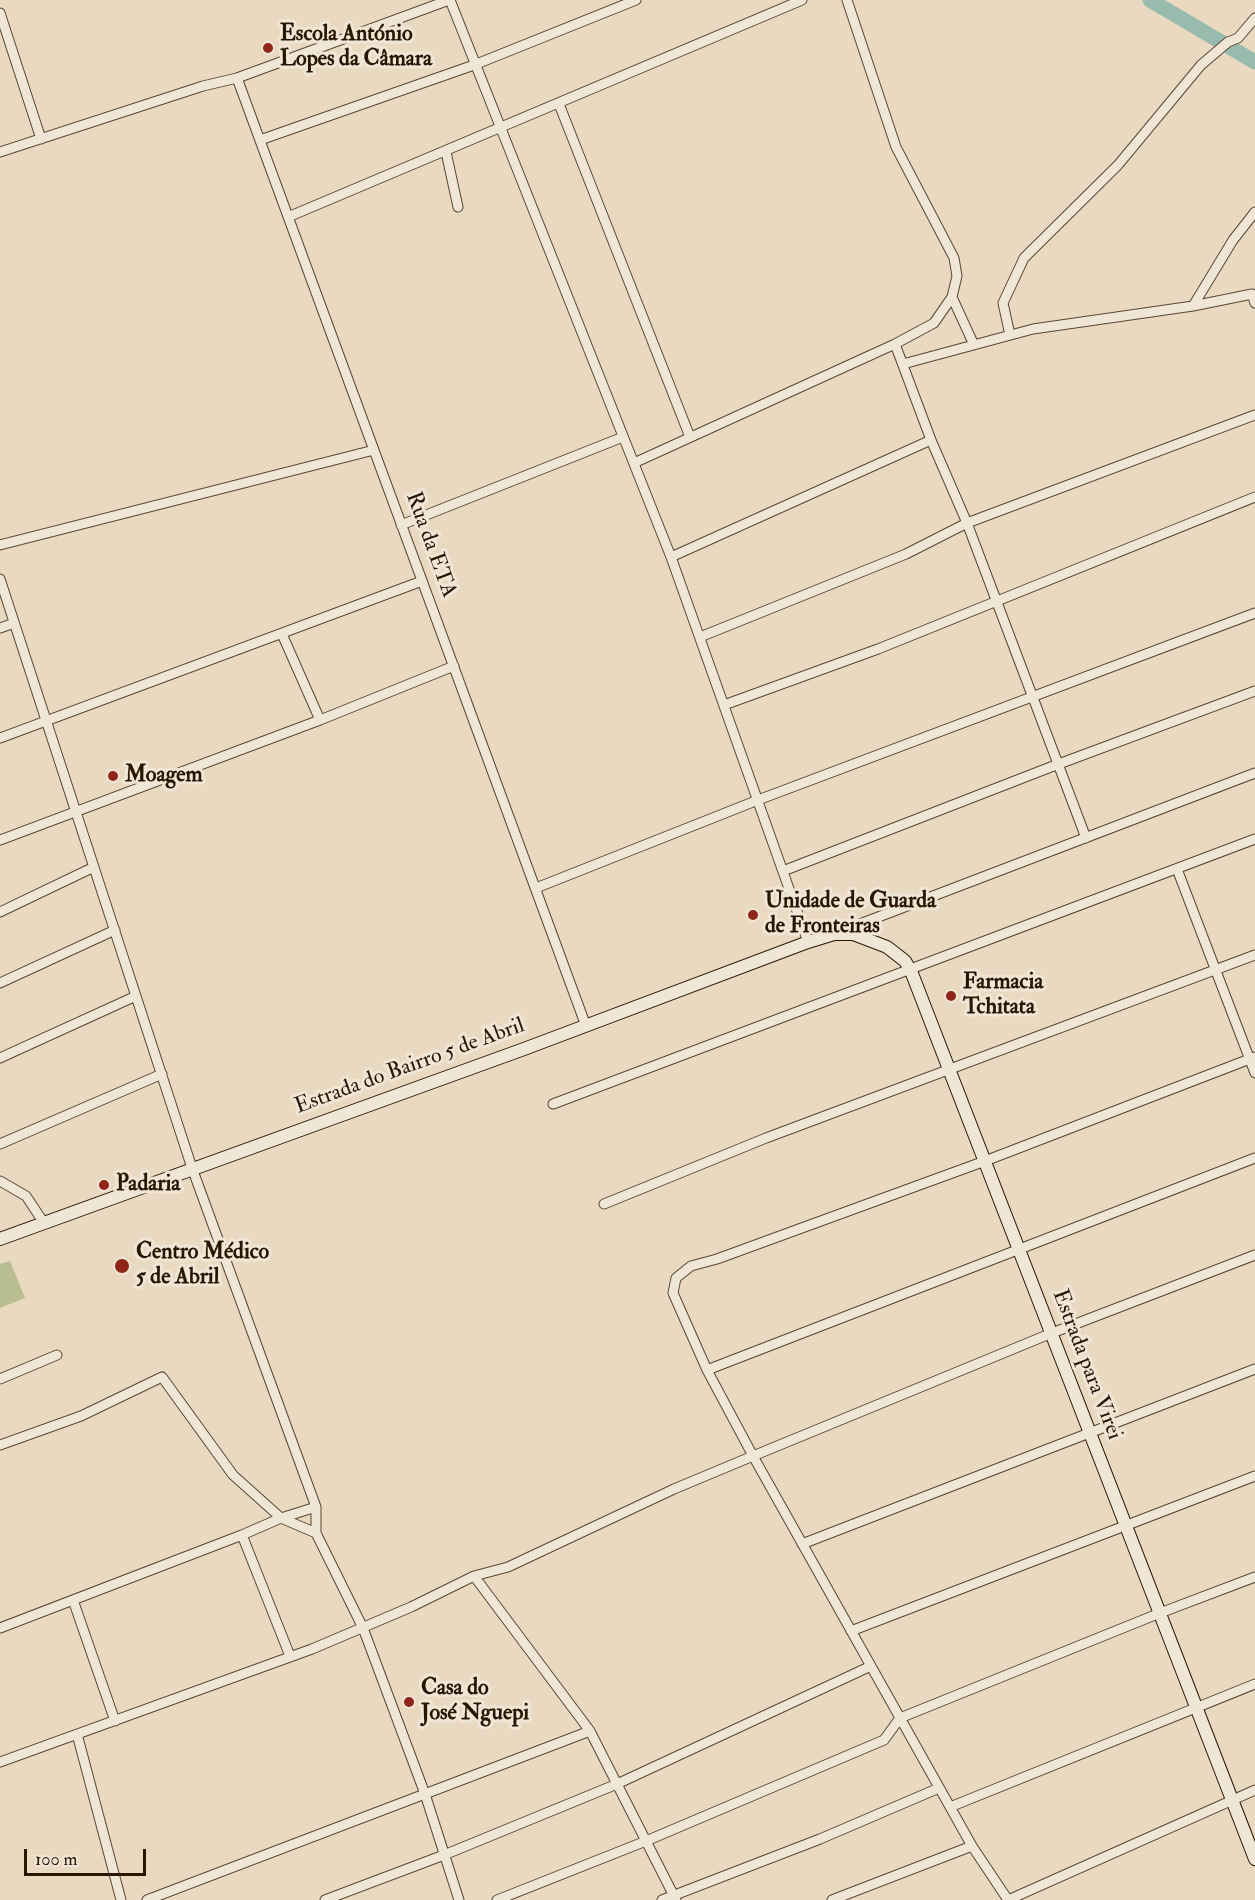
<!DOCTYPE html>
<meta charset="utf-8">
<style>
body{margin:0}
#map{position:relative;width:1255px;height:1900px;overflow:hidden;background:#e8d9c0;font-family:"IM FELL Double Pica",serif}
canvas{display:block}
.scale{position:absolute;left:24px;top:1849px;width:122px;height:27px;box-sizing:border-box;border:3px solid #281601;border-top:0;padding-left:8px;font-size:18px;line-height:21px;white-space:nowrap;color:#281601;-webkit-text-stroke:4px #f0e6d6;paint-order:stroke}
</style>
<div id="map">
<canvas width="1255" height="1900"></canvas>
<div class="scale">100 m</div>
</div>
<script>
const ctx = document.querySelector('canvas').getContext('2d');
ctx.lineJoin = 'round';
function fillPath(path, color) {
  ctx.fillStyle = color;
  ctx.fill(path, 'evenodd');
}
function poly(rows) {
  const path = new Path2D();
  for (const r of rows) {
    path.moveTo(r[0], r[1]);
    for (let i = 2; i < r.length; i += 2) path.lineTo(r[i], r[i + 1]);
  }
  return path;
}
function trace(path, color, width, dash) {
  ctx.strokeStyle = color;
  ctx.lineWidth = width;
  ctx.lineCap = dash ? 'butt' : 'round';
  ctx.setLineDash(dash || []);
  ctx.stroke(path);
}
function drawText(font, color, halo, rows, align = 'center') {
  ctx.font = font + ' "IM FELL Double Pica",serif';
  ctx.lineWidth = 6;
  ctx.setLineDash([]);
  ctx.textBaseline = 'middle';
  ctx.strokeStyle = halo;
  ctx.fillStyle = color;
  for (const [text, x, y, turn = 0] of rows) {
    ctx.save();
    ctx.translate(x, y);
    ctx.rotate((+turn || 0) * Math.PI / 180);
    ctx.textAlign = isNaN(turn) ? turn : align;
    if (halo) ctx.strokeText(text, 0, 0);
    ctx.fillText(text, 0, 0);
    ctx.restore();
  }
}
const green = poly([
 [10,1261,25,1298,0,1308,0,1264]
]);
const river = poly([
 [1150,0,1255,62]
]);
const street = poly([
 [450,0,671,557,808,942],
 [0,13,41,139],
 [237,78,586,1026],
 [559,104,690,437],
 [260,140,474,65,636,0],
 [0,152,203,86,237,78,449,0],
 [446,152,458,207],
 [288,217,802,0],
 [952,297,974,345],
 [1193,306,1233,240,1255,212],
 [1010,335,1003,303,1024,258,1118,165,1201,65,1228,42,1238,38,1255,18],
 [895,344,931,440,967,523,1086,838],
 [903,364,1033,329,1193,306,1252,294,1255,303],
 [634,463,895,344,934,323,952,297,957,276,954,258,896,147,847,0],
 [401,525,623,437],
 [0,545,374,450],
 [671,557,931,440],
 [0,579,192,1168,316,1507,316,1533,363,1628,425,1794,459,1900],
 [0,628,14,623],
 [282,634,320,720],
 [700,637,906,554,967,523,1255,415],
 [724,705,878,649,1255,497],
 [0,738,422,581],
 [0,840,320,720,454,666],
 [1177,869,1255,1073],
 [783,871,1056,765,1255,691],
 [536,888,758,800,1255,613],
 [0,912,94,867],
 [839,932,1255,773],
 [0,983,115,930],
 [1255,1057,985,1161,717,1259,691,1266,676,1278,673,1293,707,1370,753,1456,972,1846,1008,1900,1255,1790],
 [0,1058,136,996],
 [553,1104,1255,839],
 [0,1144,162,1074],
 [0,1181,26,1196,44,1223],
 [604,1204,766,1138,1255,955],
 [707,1370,1255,1158],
 [0,1379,57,1355],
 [0,1445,81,1416,162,1377,233,1475,281,1518,316,1533],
 [242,1535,290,1656],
 [802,1544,1255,1369],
 [474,1576,590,1731,676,1900],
 [73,1600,115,1721],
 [0,1628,242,1535,281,1518,316,1507],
 [851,1631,1255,1476],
 [77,1734,121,1900],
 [0,1762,312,1649,411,1607,474,1576,508,1567,674,1489,753,1456,1052,1333,1255,1255],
 [950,1807,1255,1684],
 [147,1900,590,1731],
 [325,1900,444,1855,617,1784,871,1666],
 [497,1900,646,1841,884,1740,900,1718,1160,1613,1255,1577],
 [662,1900,820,1839,939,1788],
 [832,1900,972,1846]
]);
const secondary = poly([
 [0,1239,524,1049,808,942,834,934,853,934,887,947,905,961,911,971,1255,1859]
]);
const markers = [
 [268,48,6,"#8f2418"],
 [113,776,6,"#8f2418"],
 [753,915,6,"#8f2418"],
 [951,996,6,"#8f2418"],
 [104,1185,6,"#8f2418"],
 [122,1266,8,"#8f2418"],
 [409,1702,6,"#8f2418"]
];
const poiNames = [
 ["Escola António",280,35],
 ["Lopes da Câmara",280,60],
 ["Moagem",125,776],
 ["Unidade de Guarda",765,902],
 ["de Fronteiras",765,927],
 ["Farmacia",963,983],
 ["Tchitata",963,1008],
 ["Padaria",116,1185],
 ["Centro Médico",136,1253],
 ["5 de Abril",136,1278],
 ["Casa do",421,1689],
 ["José Nguepi",421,1714]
];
const streetNames = [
 ["Rua da ETA",430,545,70],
 ["Estrada do Bairro 5 de Abril",410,1067,-20],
 ["Estrada para Virei",1086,1365,69]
];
fillPath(green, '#b9be90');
trace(river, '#98bbad', 15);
trace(street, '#584731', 11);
trace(secondary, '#281601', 14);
trace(street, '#f0e6d6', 9);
trace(secondary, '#f0e6d6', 12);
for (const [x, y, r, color] of markers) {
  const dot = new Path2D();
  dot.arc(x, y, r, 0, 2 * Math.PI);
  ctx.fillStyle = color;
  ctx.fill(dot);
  trace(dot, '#f0e6d6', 2);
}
drawText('bold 22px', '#281601', '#f0e6d6', poiNames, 'left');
drawText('22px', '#281601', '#f0e6d6', streetNames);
</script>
